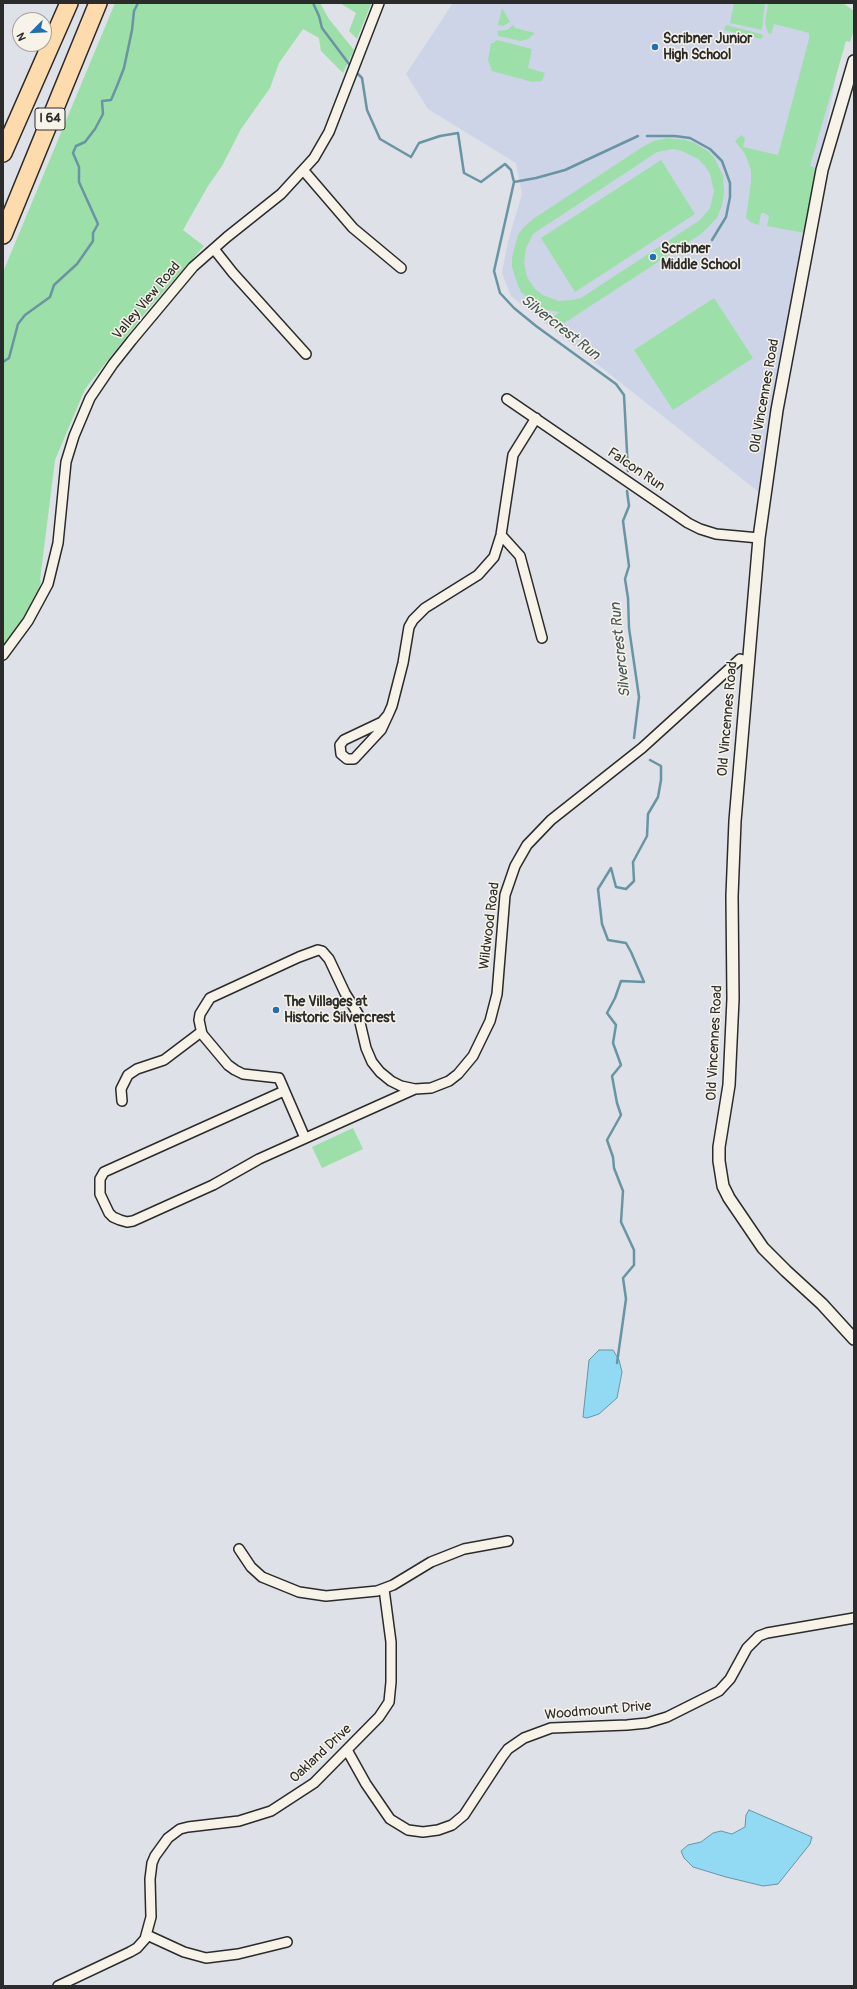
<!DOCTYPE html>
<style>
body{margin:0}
#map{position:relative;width:857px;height:1989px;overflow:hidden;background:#dee1e7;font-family:Pangolin,sans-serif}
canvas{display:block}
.frame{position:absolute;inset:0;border:4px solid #2b2b2b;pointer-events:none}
.north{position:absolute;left:12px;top:12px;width:40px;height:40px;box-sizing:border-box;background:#f7f3e8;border:1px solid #a5a39c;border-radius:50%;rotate:246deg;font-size:11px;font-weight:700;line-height:16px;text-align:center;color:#2b2b2b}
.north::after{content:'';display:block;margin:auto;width:14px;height:18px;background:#1f6fb2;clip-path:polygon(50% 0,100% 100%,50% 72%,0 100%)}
</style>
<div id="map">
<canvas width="857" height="1989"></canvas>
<div class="frame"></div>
<div class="north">N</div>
</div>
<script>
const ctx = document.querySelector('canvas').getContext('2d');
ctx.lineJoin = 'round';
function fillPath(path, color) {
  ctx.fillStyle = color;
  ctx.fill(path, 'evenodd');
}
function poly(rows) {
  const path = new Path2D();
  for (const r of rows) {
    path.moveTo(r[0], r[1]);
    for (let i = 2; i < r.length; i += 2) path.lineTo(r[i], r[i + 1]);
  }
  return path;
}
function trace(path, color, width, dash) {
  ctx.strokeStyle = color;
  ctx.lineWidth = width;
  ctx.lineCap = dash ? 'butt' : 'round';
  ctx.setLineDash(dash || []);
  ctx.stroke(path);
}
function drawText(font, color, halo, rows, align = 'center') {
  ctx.font = font + ' Pangolin,sans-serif';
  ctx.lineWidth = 3;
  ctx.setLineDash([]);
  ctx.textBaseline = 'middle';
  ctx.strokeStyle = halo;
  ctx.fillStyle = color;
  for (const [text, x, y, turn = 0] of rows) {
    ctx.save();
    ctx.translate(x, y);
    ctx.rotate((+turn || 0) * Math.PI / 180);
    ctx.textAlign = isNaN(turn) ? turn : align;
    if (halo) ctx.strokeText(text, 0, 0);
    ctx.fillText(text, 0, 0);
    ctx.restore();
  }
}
const built = poly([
 [453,3,839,3,849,10,777,383,760,493,511,296,502,273,508,241,522,194,516,163,428,109,406,74]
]);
const green = poly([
 [115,3,320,3,329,19,354,50,343,73,321,51,319,38,303,29,279,63,270,88,241,129,222,166,208,186,183,230,204,246,150,307,85,389,55,460,40,580,41,581,36,601,3,651,3,272],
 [340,3,371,4,357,39,349,31,356,13],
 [734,3,765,3,762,30,730,23],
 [768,3,843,3,854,11,854,30,850,42,846,41,810,166,815,168,805,233,767,226,769,216,764,213,761,213,759,225,752,223,746,218,751,182,751,170,745,154,735,141,741,135,745,138,743,147,778,155,809,39,809,33,778,25,774,24,771,34,768,33,765,23],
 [502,8,510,22,503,26,498,25],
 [513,25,515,28,535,33,528,39,521,41,498,36,497,31,507,30],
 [726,25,761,34,763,36,761,39,724,30],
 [497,40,532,49,528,68,545,73,542,81,532,82,492,71,488,60,491,43,493,43],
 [668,138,685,140,695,143,709,152,715,159,723,176,724,193,722,205,717,218,701,234,558,327,553,317,559,312,547,310,534,303,521,292,517,283,512,267,512,257,518,235,523,228,533,219,644,146,654,141],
 [673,149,682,151,698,159,705,166,710,174,714,191,712,200,710,208,700,220,581,298,572,300,558,301,543,295,535,289,527,277,524,263,526,248,533,234,657,152],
 [661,160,695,214,575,292,541,238],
 [714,298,753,358,673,410,634,350],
 [353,1128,363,1149,322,1168,312,1147]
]);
const water = poly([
 [599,1350,613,1350,619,1360,622,1372,617,1398,599,1414,587,1418,583,1417,589,1360,599,1350],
 [749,1810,812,1837,810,1844,778,1884,763,1886,726,1877,693,1867,684,1858,681,1851,688,1845,701,1842,713,1833,721,1831,732,1834,745,1827,746,1815,749,1810]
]);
const stream = poly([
 [313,3,319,16,322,28,349,64],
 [358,74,362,78,367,110,380,139,411,157,419,143,440,136,458,133,464,173,481,182,505,164,511,170,514,182,494,271,500,293,514,308,536,326,616,384,624,395,628,471],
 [647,136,675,136,690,138,710,149,722,161,730,183,730,197,726,217,712,240],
 [514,182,536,178,565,170,638,136],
 [3,362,9,358,18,324,25,315,50,297,54,285,77,264,93,241,93,233,98,224,79,182,79,167,73,153,76,146,85,142,95,129,103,114,102,101,111,100,117,86,124,68,132,30,134,11,138,3],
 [627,491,629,506,623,521,629,566,625,579,628,598,629,628,639,697,634,738],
 [617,1363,626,1299,623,1278,634,1265,634,1250,621,1222,623,1191,614,1168,613,1157,607,1140,621,1115,617,1103,612,1076,621,1065,613,1043,616,1025,607,1013,615,998,621,981,644,982,631,952,626,943,608,940,602,924,598,889,611,868,616,887,626,889,634,881,633,862,647,836,648,814,658,797,661,780,661,766,650,760]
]);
const minor = poly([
 [304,171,353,228,401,268],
 [214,249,233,273,306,354],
 [507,399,688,523,700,529,716,534,759,538],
 [501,535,520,556,542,638],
 [3,655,28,621,48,584,58,543,66,462,74,436,90,398,113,364,132,340,193,267,227,237,281,194,314,158,329,132,379,3],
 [388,715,382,722,344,740,340,745,341,754,347,759,354,759,381,730,388,715,392,706,403,663,409,627,413,620,425,608,478,575,494,557,501,535,513,455,536,418],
 [284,1091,104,1172,100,1179,100,1194,109,1213,113,1217,120,1220,127,1222,133,1221,213,1185,259,1159,415,1089],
 [122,1101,121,1089,128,1075,137,1069,164,1060,201,1032],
 [305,1138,279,1078,243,1074,235,1070,228,1065,202,1034,199,1020,200,1014,210,998,299,957,318,950,322,951,329,959,345,993,358,1014,366,1048,372,1062,380,1072,391,1081,401,1086,415,1089,431,1088,449,1081,458,1074,473,1056,490,1021,497,994,505,895,515,866,527,845,551,820,642,748,740,659,747,661],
 [239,1549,251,1567,262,1577,299,1592,326,1596,377,1591,393,1585,431,1562,464,1549,508,1541],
 [347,1750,366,1784,390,1819,408,1830,423,1832,438,1830,452,1825,464,1815,502,1757,508,1749,524,1738,551,1728,627,1725,647,1723,667,1717,719,1691,730,1679,747,1648,759,1636,767,1633,854,1618],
 [147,1935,184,1952,206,1958,238,1954,287,1942],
 [58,1986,130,1952,137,1948,145,1939,151,1917,150,1879,152,1863,155,1856,168,1838,180,1829,188,1827,239,1821,271,1811,314,1783,379,1717,389,1702,391,1682,391,1642,384,1589]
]);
const tertiary = poly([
 [854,61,822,170,777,410,759,538,735,821,732,896,733,999,729,1085,719,1147,719,1161,723,1186,729,1198,763,1248,786,1271,822,1304,854,1339]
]);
const motorway = poly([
 [3,153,69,3],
 [3,235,98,3]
]);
const markers = [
 [655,47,4,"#1f6fb2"],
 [653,257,4,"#1f6fb2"],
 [276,1010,4,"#1f6fb2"]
];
const shields = [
 [50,119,30]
];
const shieldNames = [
 ["I 64",50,119]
];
const poiNames = [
 ["Scribner Junior",663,39],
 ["High School",663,55],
 ["Scribner",661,249],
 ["Middle School",661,265],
 ["The Villages at",284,1002],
 ["Historic Silvercrest",284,1018]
];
const streetNames = [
 ["Valley View Road",147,301,-50],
 ["Old Vincennes Road",765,396,-80],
 ["Falcon Run",636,470,34],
 ["Old Vincennes Road",728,719,-85],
 ["Wildwood Road",490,926,-83],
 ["Old Vincennes Road",715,1043,-87],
 ["Woodmount Drive",598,1711,-5],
 ["Oakland Drive",321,1754,-43]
];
const waterNames = [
 ["Silvercrest Run",560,328,38],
 ["Silvercrest Run",621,650,-96]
];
fillPath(built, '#cdd4e7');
fillPath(green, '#9ddfa9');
fillPath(water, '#92daf4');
trace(water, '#6994a4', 1);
trace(stream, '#6994a4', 2.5);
trace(minor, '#2b2b2b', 12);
trace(tertiary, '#2b2b2b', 14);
trace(motorway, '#2b2b2b', 20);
trace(minor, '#f7f3e8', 9);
trace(tertiary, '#f7f3e8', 11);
trace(motorway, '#fedbac', 17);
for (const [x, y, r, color] of markers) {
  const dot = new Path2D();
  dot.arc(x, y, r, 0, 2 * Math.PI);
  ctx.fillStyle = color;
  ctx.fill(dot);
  trace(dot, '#f7f3e8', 1.5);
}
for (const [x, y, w] of shields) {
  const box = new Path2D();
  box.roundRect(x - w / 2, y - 11, w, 22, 3);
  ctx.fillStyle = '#f7f3e8';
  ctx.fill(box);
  trace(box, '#2b2b2b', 1);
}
drawText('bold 13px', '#2b2b2b', null, shieldNames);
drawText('bold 14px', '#2b2b2b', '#f7f3e8', poiNames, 'left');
drawText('14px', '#2b2b2b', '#f7f3e8', streetNames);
drawText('italic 15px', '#45575d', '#f7f3e8', waterNames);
</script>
